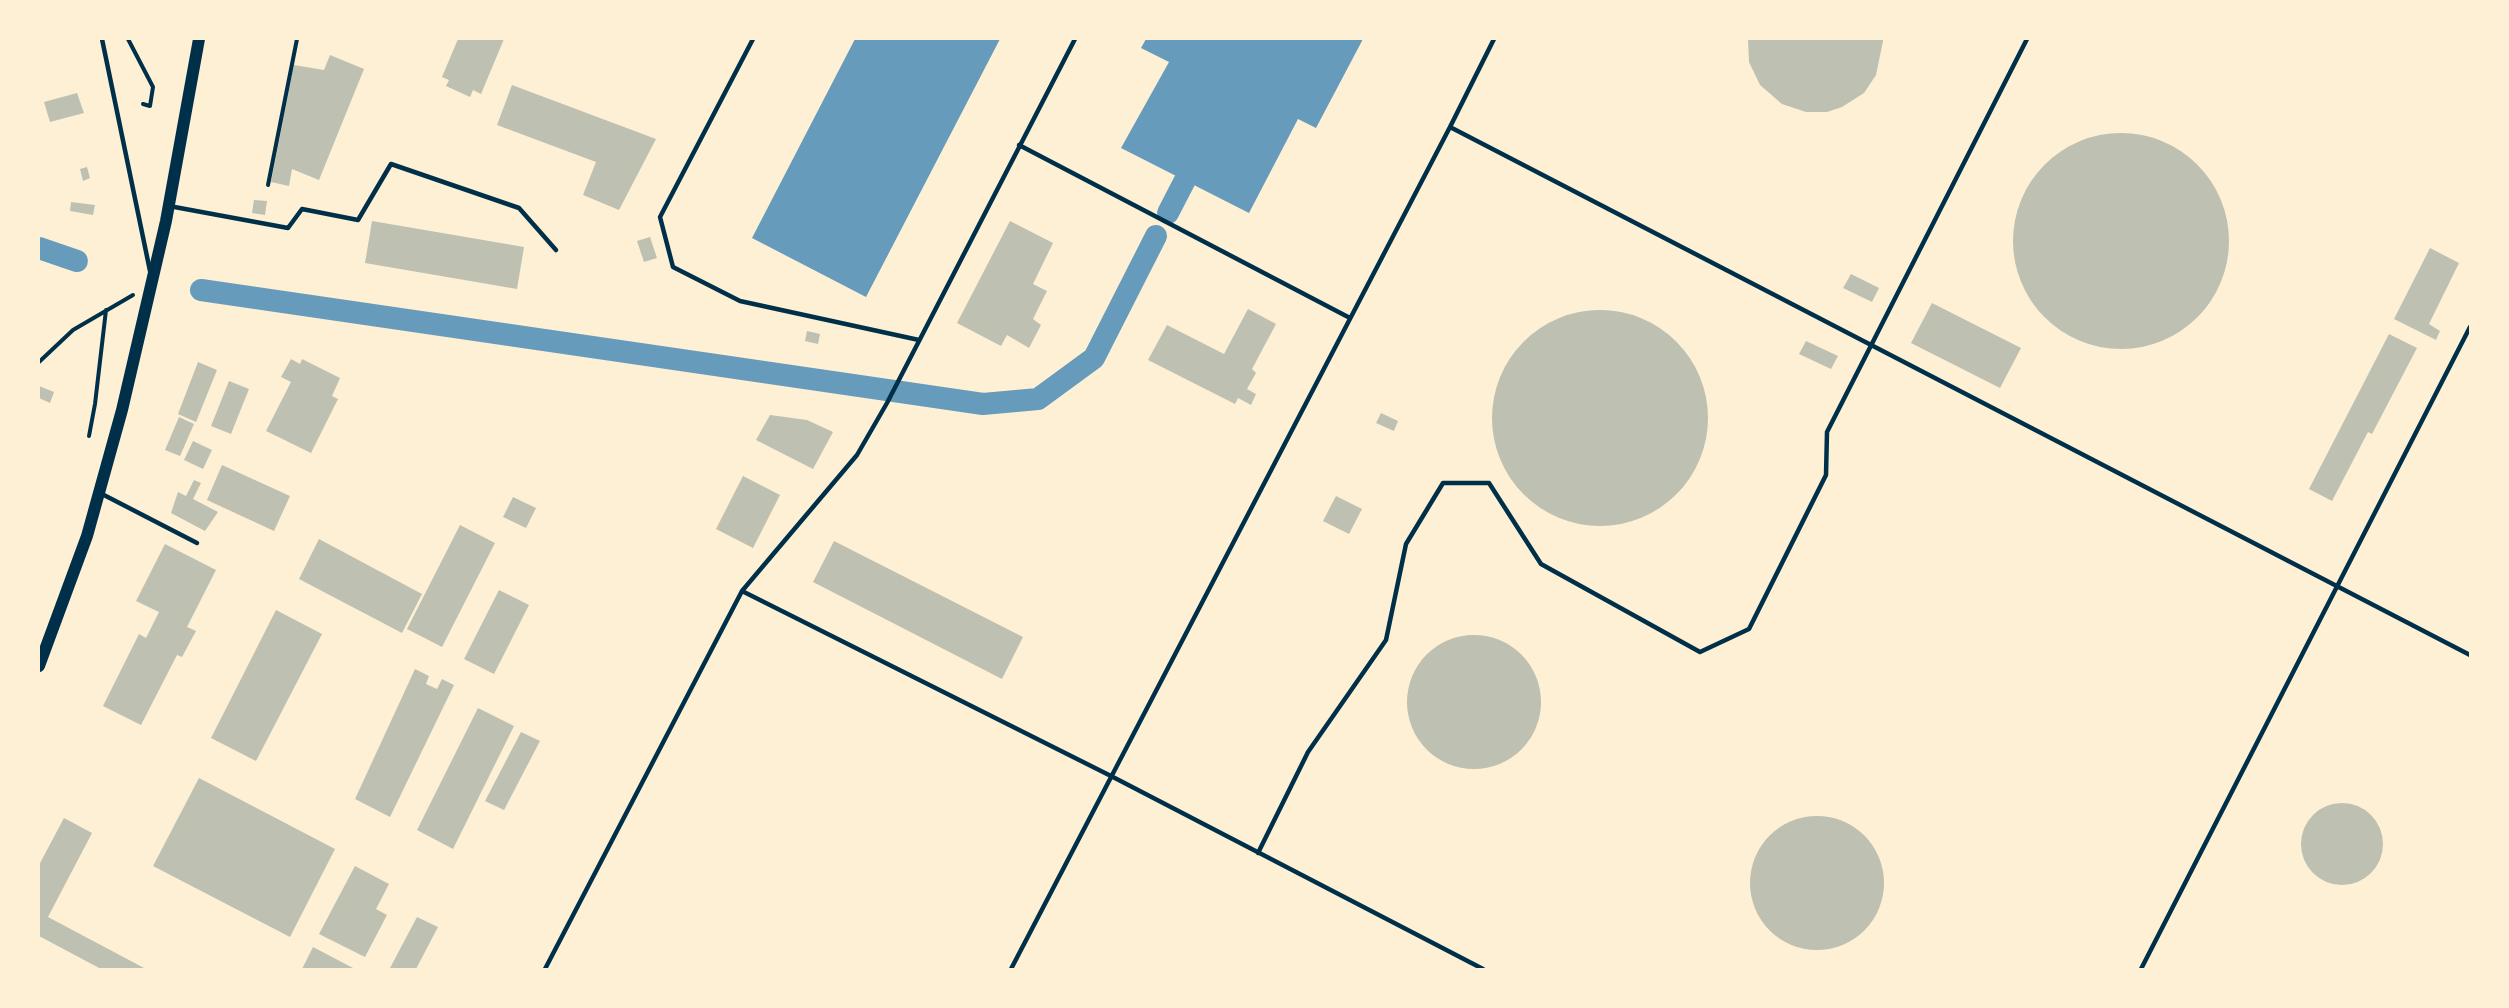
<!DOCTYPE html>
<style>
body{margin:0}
#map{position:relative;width:2509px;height:1008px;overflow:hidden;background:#fdf0d5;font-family:"Fira Sans",sans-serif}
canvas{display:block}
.frame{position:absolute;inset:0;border:40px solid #fdf0d5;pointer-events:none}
</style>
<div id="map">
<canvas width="2509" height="1008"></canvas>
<div class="frame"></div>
</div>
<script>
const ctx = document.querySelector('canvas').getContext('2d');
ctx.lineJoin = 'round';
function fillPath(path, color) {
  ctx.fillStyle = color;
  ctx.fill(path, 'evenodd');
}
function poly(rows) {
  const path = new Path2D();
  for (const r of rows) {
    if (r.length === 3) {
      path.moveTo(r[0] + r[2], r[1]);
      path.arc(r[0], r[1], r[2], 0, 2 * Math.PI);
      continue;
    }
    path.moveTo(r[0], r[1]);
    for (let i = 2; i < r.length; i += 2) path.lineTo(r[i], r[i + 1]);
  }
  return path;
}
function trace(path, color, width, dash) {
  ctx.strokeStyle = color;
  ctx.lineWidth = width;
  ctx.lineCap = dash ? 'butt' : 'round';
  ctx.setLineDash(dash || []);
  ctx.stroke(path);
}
const water = poly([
 [855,39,1000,39,866,297,752,238],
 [1146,39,1363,39,1316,128,1298,119,1249,213,1121,148,1169,62,1141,48]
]);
const canal = poly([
 [1168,213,1199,153],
 [39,248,77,261],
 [201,290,983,404,1038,399,1094,358,1156,236]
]);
const building = poly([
 [458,39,504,39,481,94,473,90,470,97,446,86,449,80,442,77],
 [1748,39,1883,39,1883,41,1876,75,1864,93,1842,107,1827,112,1806,112,1782,104,1760,85,1749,62],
 [330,55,364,69,319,180,292,169,289,186,271,182,294,65,324,70],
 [512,85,656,139,619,210,583,195,596,162,497,125],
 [77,93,84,113,50,122,44,102],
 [2121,241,108],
 [87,167,90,178,83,181,80,169],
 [254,200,267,201,265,215,252,213],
 [71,202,95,205,93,215,70,211],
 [372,221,524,247,517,289,365,263],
 [1010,221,1053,243,1033,284,1047,291,1033,319,1041,325,1029,348,1007,335,1001,346,957,323],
 [650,237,657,258,644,262,637,241],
 [2430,248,2459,263,2429,324,2440,331,2436,340,2394,319],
 [1851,274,1879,288,1872,302,1843,288],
 [1932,303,2021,348,2000,388,1911,343],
 [1248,309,1276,324,1252,369,1256,373,1247,389,1256,394,1251,405,1238,398,1235,404,1148,360,1167,325,1224,354],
 [1600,418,108],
 [807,331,820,334,818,344,805,341],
 [2389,334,2417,348,2372,434,2368,432,2332,501,2309,489],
 [1806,341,1838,356,1831,369,1799,354],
 [291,359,300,364,302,359,340,378,332,396,338,399,311,453,266,431,291,382,281,377],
 [198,362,217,370,196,422,178,414],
 [229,381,249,389,231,434,211,426],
 [39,386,54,392,50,403,39,398],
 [1381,413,1398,421,1394,431,1376,423],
 [770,415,807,420,833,432,813,469,756,440],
 [179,417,194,424,180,456,165,450],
 [193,441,212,450,203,469,184,460],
 [222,465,290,496,274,531,207,500],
 [743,476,780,495,753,548,716,529],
 [194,480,201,483,193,499,218,512,205,531,171,513,178,492,186,496],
 [1336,496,1362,509,1349,534,1323,521],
 [513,497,536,508,526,528,503,517],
 [460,525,495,543,442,647,407,629],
 [319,539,422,594,402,633,299,579],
 [834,541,1023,637,1002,679,813,582],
 [165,544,216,570,187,627,196,631,182,657,177,655,141,725,103,706,139,634,146,638,159,612,136,601],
 [499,590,529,605,494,674,464,659],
 [276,610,322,634,256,761,211,738],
 [1474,702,67],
 [415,669,429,676,426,684,437,689,442,679,454,685,390,817,355,799],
 [478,708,514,726,453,849,417,830],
 [521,732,540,741,504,810,485,801],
 [199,778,335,849,290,937,153,866],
 [2342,844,41],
 [1817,883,67],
 [64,818,92,833,48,917,146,969,101,969,39,936,39,865],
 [355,866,389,884,376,909,387,915,365,957,319,934],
 [417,917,438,927,416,969,392,969,390,968],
 [313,947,355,969,302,969]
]);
const path = poly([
 [128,39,153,87,150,106,143,104],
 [268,185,297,39],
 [39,362,73,330,133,295],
 [89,436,95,404,106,310]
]);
const service = poly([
 [102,39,150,271],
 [753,39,660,217,673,267,740,301,919,340],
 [1494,39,1450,127,2470,655],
 [1019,145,1350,318],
 [169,206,288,228,302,209,358,220,391,164,519,208,556,250],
 [100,493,197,543],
 [742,591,1111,776,1483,969],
 [1258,853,1308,752,1386,640,1406,544,1443,483,1489,483,1541,564,1700,652,1749,629,1826,475,1827,432,2027,39],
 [545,969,742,591,857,455,887,403,1075,39],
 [1011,969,1450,127],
 [2141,969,2470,327]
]);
const secondary = poly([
 [39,666,87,536,122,410,166,221,199,39]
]);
fillPath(water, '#669bbc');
trace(canal, '#669bbc', 22);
fillPath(building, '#bec0b2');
trace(path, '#003049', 4);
trace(service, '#003049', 4.5);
trace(secondary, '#003049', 12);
</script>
